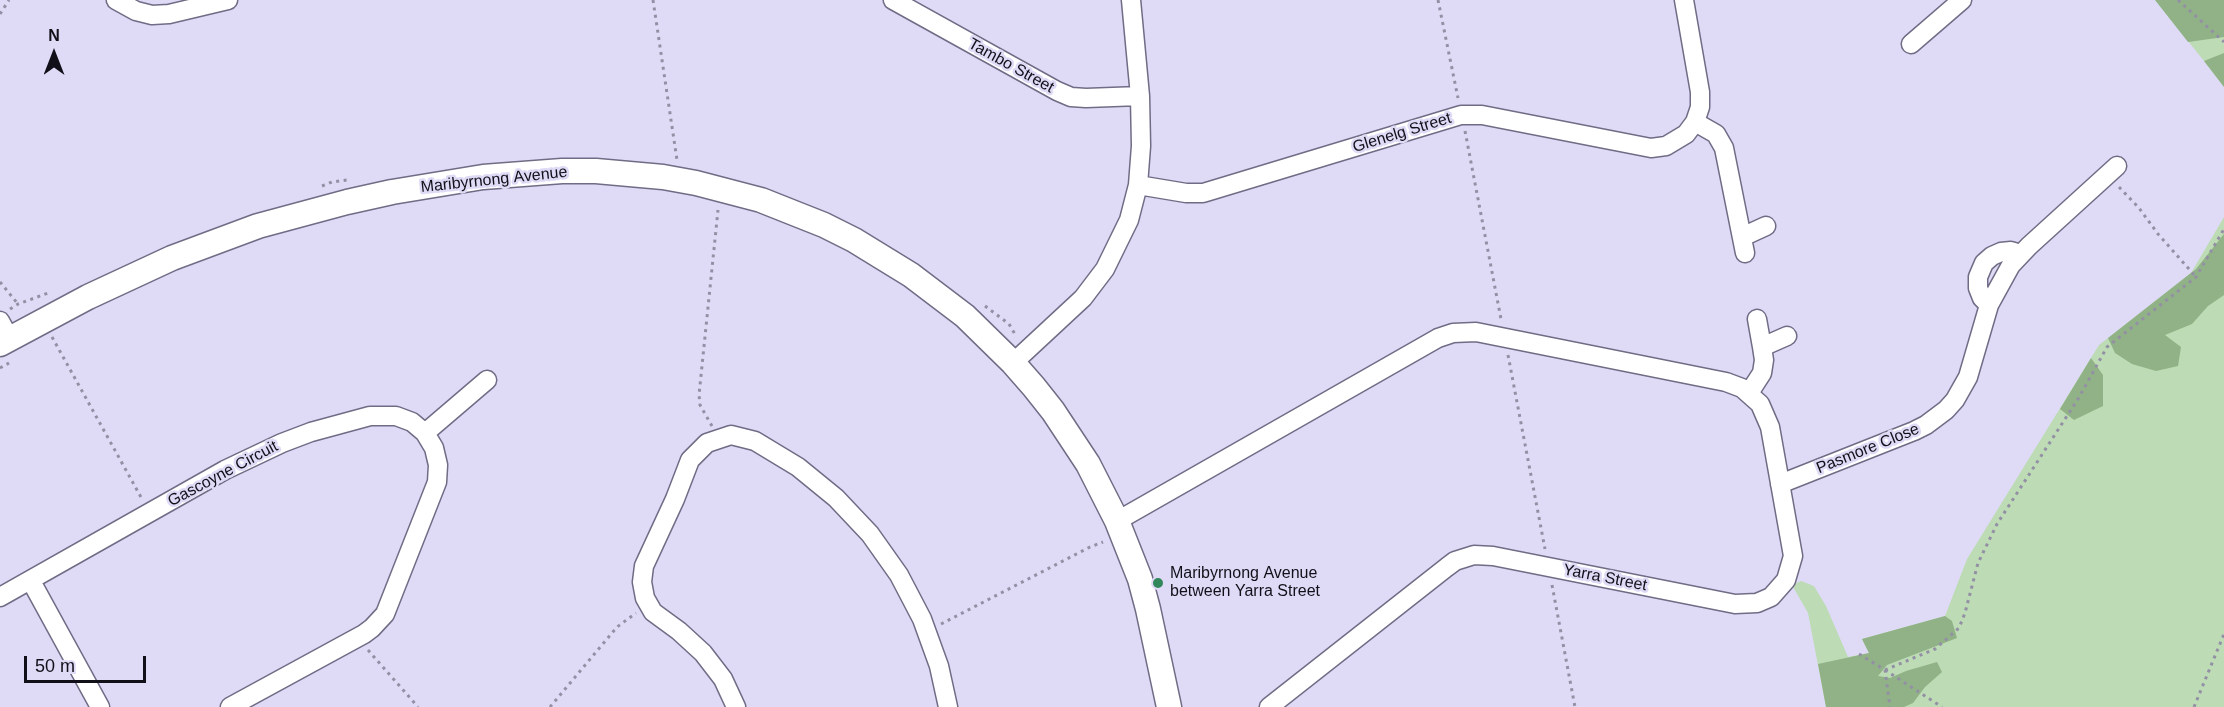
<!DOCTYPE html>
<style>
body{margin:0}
#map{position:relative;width:2224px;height:707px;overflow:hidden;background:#dfdbf7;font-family:Arial,sans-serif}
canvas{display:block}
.north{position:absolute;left:24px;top:24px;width:60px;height:60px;-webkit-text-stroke:4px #dfdbf7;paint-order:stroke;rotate:0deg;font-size:16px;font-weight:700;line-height:24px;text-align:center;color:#111019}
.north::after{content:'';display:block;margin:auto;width:21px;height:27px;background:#111019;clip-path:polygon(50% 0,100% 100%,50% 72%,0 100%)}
.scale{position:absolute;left:24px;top:656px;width:122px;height:27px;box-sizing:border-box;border:3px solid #111019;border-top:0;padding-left:8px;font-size:18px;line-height:21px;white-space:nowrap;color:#111019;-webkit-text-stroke:4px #dfdbf7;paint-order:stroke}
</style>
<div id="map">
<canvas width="2224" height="707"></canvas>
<div class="north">N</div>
<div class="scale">50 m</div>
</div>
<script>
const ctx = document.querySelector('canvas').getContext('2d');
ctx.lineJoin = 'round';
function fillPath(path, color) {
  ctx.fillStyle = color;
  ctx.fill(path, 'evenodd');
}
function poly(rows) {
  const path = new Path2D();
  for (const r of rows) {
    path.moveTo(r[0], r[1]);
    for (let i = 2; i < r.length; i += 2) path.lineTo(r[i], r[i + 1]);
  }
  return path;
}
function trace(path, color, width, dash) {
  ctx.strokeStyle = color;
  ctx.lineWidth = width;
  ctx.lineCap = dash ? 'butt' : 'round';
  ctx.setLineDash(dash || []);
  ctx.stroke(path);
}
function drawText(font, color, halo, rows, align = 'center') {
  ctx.font = font + ' Arial,sans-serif';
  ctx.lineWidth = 5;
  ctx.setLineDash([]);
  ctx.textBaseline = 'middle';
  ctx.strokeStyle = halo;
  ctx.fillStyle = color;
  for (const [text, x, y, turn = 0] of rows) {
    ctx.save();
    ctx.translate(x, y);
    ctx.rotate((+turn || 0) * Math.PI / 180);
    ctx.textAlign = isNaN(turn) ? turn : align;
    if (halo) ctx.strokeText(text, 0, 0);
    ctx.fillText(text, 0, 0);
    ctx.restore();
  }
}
const green = poly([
 [2155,0,2224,0,2224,87,2204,61],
 [2224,217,2224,707,1826,707,1808,613,1792,585,1801,581,1814,586,1826,606,1848,657,1869,653,1862,639,1945,616,1967,559,2099,345,2191,273]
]);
const forest = poly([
 [2155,0,2224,0,2224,37,2188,42],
 [2224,53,2224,87,2204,61],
 [2224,234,2224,295,2208,306,2192,324,2165,335,2181,347,2178,366,2156,371,2132,364,2115,353,2108,338,2196,269],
 [2091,358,2103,375,2103,406,2074,420,2060,409],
 [1945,616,1952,621,1957,638,1887,665,1878,676,1890,678,1906,671,1937,662,1942,672,1925,687,1913,703,1904,707,1826,707,1818,664,1869,653,1862,639]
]);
const path = poly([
 [653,0,677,160],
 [1438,0,1458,98],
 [2178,0,2224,42],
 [0,14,9,0],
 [1465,131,1501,319],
 [322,186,332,182,347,180],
 [2119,187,2139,208,2158,234,2196,277],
 [0,282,18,304],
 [985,306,1009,324,1016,336],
 [10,309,18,304,51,292],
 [52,337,142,499],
 [1508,355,1545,549],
 [0,368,9,363],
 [712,426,700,405,699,395,718,210],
 [1552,585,1575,707],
 [941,624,1090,547,1103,542],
 [368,650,418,707],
 [1859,654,1885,670,1890,707],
 [1885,670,1935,649,1959,628,1965,613,1978,563,1997,524,2078,399,2107,347,2196,277,2224,229],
 [1885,670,1942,707],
 [550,707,617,627,636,613],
 [2194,707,2224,634]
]);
const minor = poly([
 [116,0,136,11,152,15,169,14,228,0],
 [893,0,1057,91,1071,97,1086,98,1140,96],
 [1911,44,1962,0],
 [1695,122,1716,134,1724,148,1745,253],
 [1138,185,1186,193,1203,193,1461,115,1482,115,1651,148,1666,146,1686,134,1695,122,1700,107,1700,92,1684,0],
 [1742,237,1766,226],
 [1989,305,1982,298,1978,288,1978,277,1984,263,1992,256,2001,252,2011,251,2021,254],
 [1757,319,1762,347],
 [0,321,10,339],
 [1013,363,1083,298,1105,269,1129,220,1138,185,1141,146,1140,96,1131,0],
 [1749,393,1762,373,1764,360,1762,347,1787,336],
 [425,433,487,380],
 [1780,484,1914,431,1926,425,1946,410,1955,400,1968,377,1989,305,2011,265,2029,246,2117,166],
 [1117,521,1438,338,1453,333,1476,332,1726,382,1742,388,1760,404,1770,427,1793,556,1786,580,1771,597,1757,603,1735,604,1493,556,1474,555,1455,561,1447,567,1269,707],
 [31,581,100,707],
 [0,597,225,470,282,443,311,432,370,416,396,416,412,422,425,433,434,448,438,465,437,482,385,614,372,628,364,634,230,707],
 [736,707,723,679,703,653,679,631,653,612,645,598,642,582,644,566,675,499,690,460,707,443,731,435,755,441,798,467,836,498,870,534,899,575,922,619,939,666,948,707]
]);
const tertiary = poly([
 [0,344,88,297,172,258,258,226,347,202,392,192,483,177,562,171,596,171,663,177,696,183,761,200,824,225,854,240,911,275,965,316,1013,363,1034,387,1053,411,1088,464,1117,521,1140,579,1148,609,1169,707]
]);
const markers = [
 [1158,583,6,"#32875b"]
];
const streetNames = [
 ["Tambo Street",1011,66,29],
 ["Glenelg Street",1402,133,-17],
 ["Maribyrnong Avenue",494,180,-6],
 ["Pasmore Close",1868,449,-22],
 ["Gascoyne Circuit",223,474,-28],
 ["Yarra Street",1605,578,11]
];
const poiNames = [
 ["Maribyrnong Avenue",1170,574],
 ["between Yarra Street",1170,592]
];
fillPath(green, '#bddbb4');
fillPath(forest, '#90b286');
trace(minor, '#706c85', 21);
trace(tertiary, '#706c85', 27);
trace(path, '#9390a5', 3, [3, 4.5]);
trace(minor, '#fff', 18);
trace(tertiary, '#fff', 24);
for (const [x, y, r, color] of markers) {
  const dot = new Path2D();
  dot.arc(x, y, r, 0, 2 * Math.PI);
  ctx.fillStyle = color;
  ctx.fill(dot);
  trace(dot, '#dfdbf7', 2);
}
drawText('16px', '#111019', '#dfdbf7', streetNames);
drawText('16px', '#111019', '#dfdbf7', poiNames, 'left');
</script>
